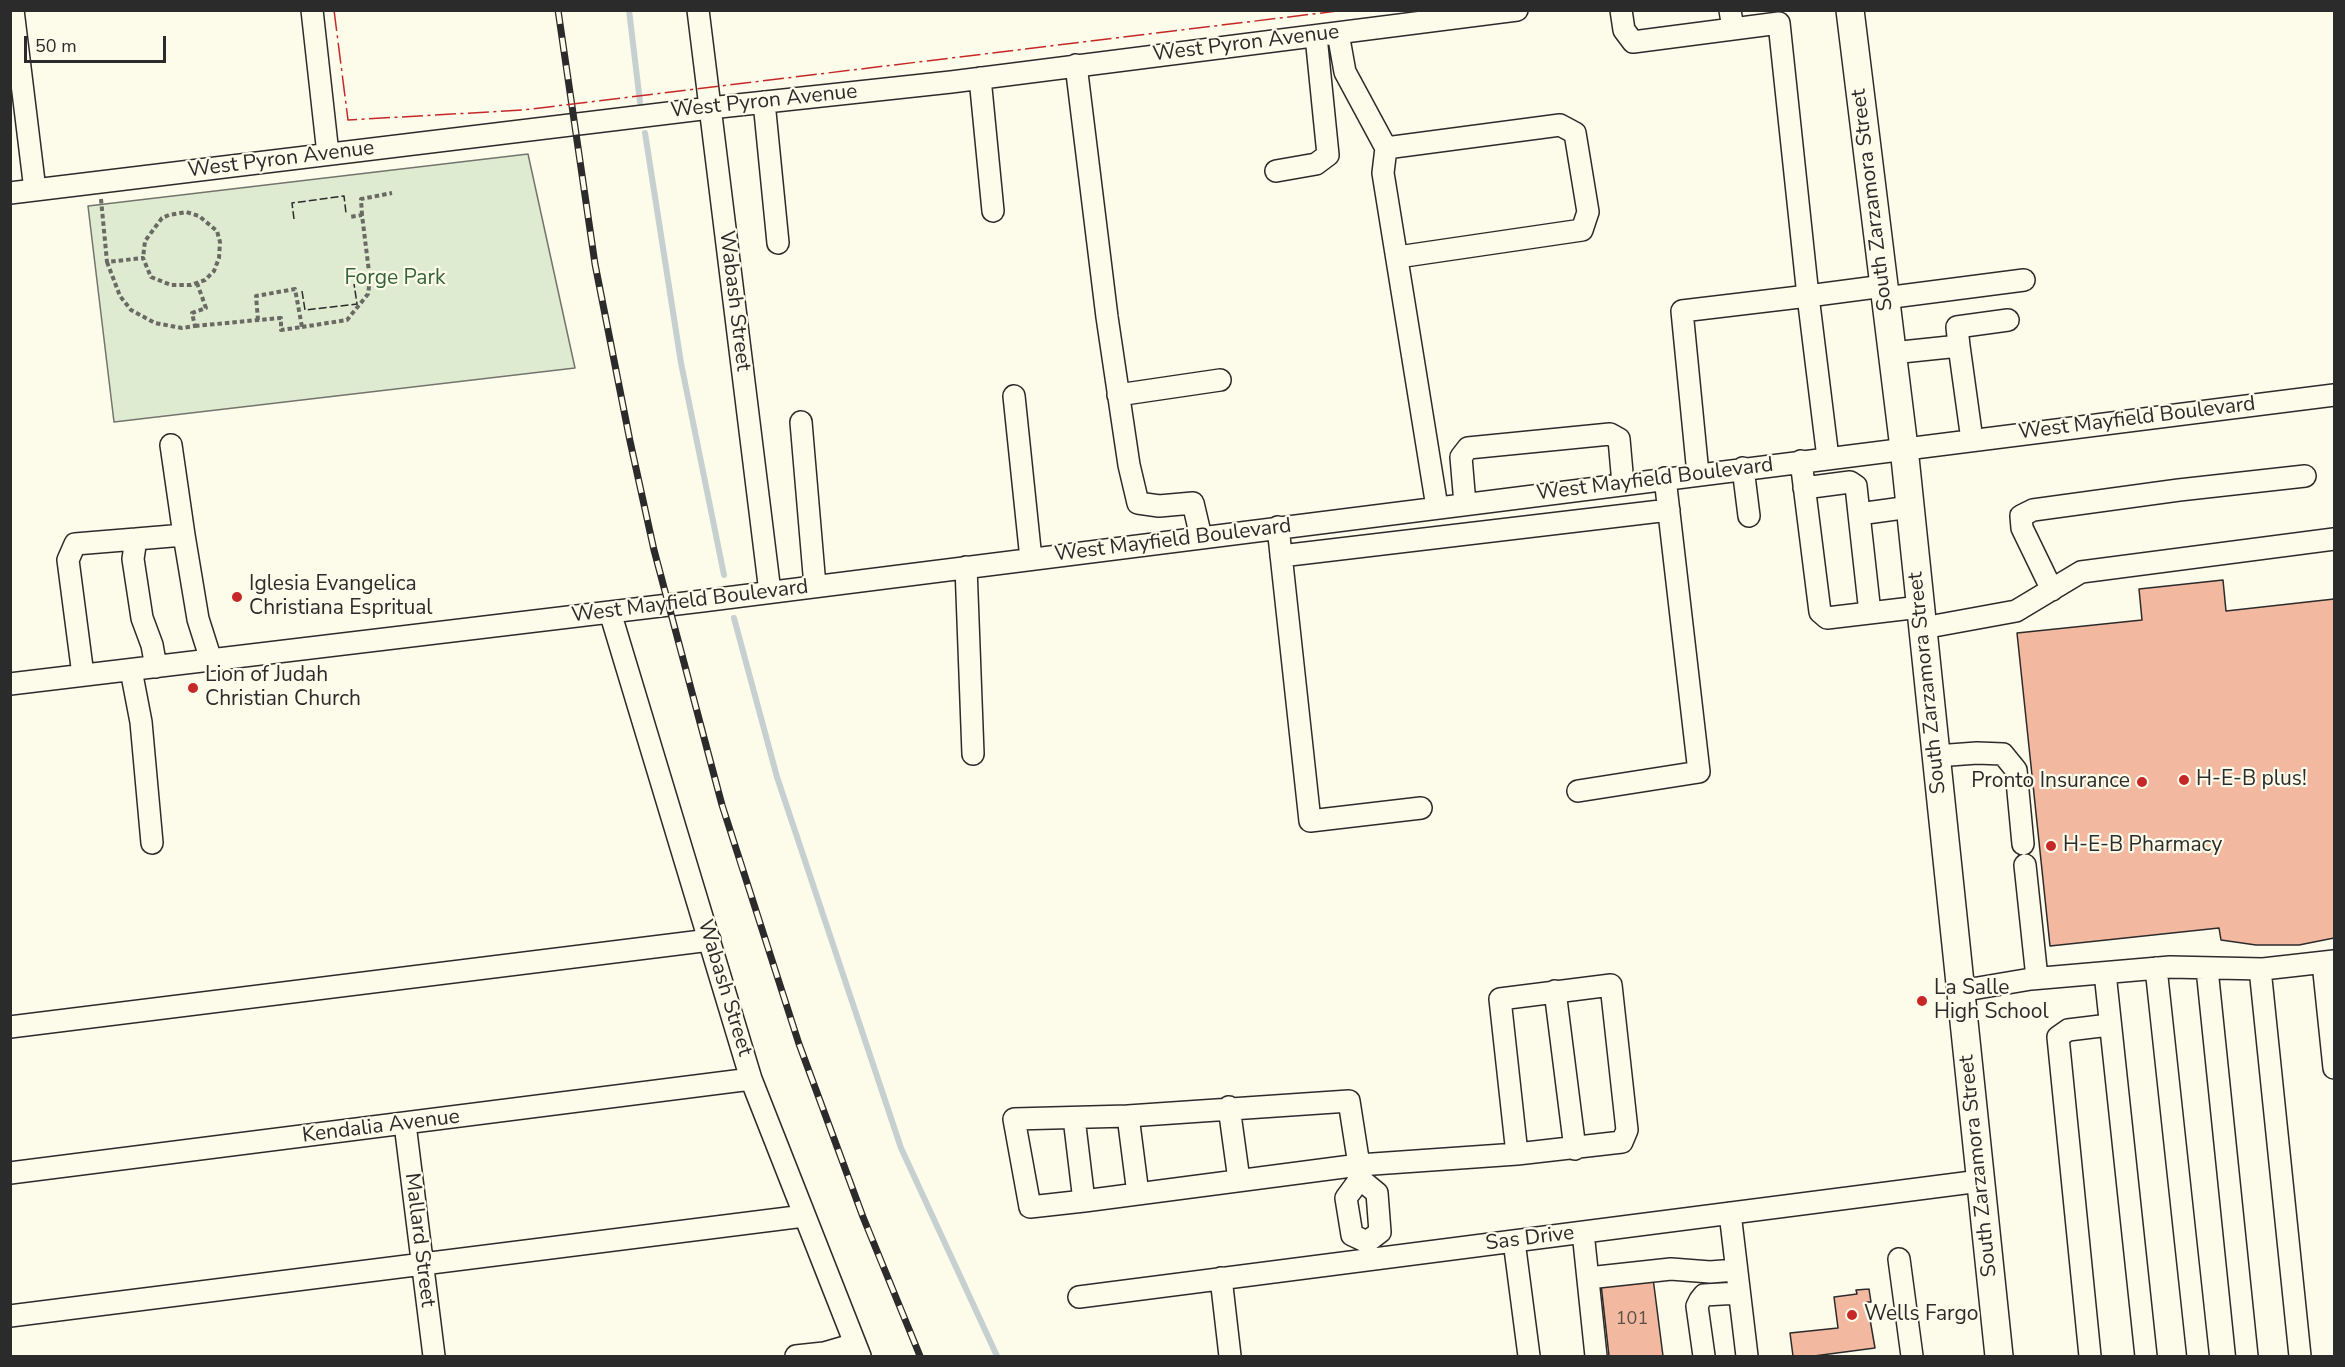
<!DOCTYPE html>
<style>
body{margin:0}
#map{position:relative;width:2345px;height:1367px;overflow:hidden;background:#fdfbea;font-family:"Nunito Sans",sans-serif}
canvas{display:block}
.frame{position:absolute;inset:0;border:12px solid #2b2b2b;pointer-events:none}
.scale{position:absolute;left:24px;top:36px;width:142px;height:27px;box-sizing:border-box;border:3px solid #2b2b2b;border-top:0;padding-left:8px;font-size:18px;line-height:21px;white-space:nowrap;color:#2b2b2b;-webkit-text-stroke:4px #fdfbea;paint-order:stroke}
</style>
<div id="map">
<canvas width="2345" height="1367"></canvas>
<div class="frame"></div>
<div class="scale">50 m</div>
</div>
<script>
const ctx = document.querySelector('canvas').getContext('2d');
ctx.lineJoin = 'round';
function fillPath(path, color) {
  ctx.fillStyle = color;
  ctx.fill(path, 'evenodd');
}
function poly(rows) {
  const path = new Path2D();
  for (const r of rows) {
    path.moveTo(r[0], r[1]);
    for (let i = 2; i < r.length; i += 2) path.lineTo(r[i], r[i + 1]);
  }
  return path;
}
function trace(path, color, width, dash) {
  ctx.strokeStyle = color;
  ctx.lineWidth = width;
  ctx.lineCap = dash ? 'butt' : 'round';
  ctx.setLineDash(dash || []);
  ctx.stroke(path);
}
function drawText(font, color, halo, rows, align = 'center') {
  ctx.font = font + ' "Nunito Sans",sans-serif';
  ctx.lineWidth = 4.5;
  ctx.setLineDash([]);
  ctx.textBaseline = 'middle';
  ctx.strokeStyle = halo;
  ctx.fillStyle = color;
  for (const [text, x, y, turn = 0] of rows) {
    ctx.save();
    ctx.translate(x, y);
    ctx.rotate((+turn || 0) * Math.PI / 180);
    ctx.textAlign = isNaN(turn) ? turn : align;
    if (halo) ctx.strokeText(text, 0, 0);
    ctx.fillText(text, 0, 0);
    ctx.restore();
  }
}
const green = poly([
 [528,154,575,368,114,422,88,206,528,154]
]);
const stream = poly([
 [629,10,640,102],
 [645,133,681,363,724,575],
 [734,618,777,777,901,1148,997,1356]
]);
const building = poly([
 [2223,580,2226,611,2334,599,2334,938,2299,945,2256,945,2221,940,2219,928,2050,946,2017,633,2142,620,2139,589,2223,580],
 [1653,1278,1663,1356,1609,1356,1601,1284,1653,1278],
 [1869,1289,1871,1302,1867,1302,1875,1348,1814,1356,1793,1356,1790,1333,1838,1328,1834,1297,1857,1294,1856,1290,1869,1289]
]);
const path = poly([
 [101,199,107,262,143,258,151,277,171,285,191,285,205,280,214,271,219,258,220,242,217,231,199,216,186,212,169,215,162,218,145,241,143,258],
 [362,215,361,199,392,193],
 [107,262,120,296,131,310,155,323,182,328,195,326,192,313,206,308,197,283],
 [195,326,258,320,281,318,281,330,302,327,295,289,256,296,258,320],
 [302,327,347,320,368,294,370,280,362,215,349,217]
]);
const minor = poly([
 [13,10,35,190],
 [312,10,328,154],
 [698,10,770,592],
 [1621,10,1624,30,1633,42,1779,23,1808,296,1884,286],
 [1730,10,1733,29],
 [1338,33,1345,72,1386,148],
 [1076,65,1107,317,1129,465,1138,503,1159,506,1193,503,1201,537],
 [980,78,993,211],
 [764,102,778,243],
 [1276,171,1316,164,1328,155,1316,36],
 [10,193,710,108,951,82,1517,10],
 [1398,257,1582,230,1588,212,1575,133,1560,125,1386,148,1383,173,1437,507],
 [1885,298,2024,280],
 [1959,346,1957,327,2008,320],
 [1892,353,1959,346,1972,440],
 [1118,395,1220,380],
 [1014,396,1031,559],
 [801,422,815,586],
 [171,445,184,535],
 [1801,461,1820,612,1827,618,1920,607],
 [1743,468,1749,516],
 [1698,474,1682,311,1808,296,1828,458],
 [1804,488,1850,482,1856,486,1859,514],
 [1465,504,1461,457,1468,448,1610,434,1619,439,1623,484],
 [1278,527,1310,821,1421,808],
 [1281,556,1669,510],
 [966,567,973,754],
 [2052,590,2022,528,2021,516,2033,510,2179,490,2305,476],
 [610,612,751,1079,860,1356],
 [1870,613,1859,514,1910,507],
 [1923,628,2016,611,2081,572,2334,539],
 [156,667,152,645,142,618,133,559,136,539,184,535,198,619,211,660],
 [131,670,141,722,152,843],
 [83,675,68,560,75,544,136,539],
 [10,684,702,601,2334,395],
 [1936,756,1977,753,2003,754,2016,770,2023,844],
 [1578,791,1699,772,1665,478],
 [2025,865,2037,978],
 [2323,963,2334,1068],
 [2156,968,2198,1356],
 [2207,969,2247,1356],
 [2260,969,2300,1356],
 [2105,973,2146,1356],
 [1555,991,1575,1149],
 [1960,991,2031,979,2170,967,2263,969,2334,961],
 [10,1027,710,940],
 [1229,1107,1239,1180],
 [1128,1116,1138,1194],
 [1074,1118,1084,1201,1030,1207,1014,1119,1128,1116,1349,1101,1359,1165,1084,1201],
 [405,1124,434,1356],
 [10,1173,751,1079],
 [1360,1179,1377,1193,1380,1232,1367,1242],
 [1730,1213,1747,1356],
 [1583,1232,1596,1356],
 [1514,1241,1529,1356],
 [1367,1242,1352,1235,1346,1198,1360,1179,1359,1165,1517,1154,1622,1142,1627,1130,1611,985,1500,999,1517,1154],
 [1899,1259,1912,1356],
 [1221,1278,1230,1356],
 [1588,1278,1671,1269,1710,1272,1736,1270],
 [1079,1297,1980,1181],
 [10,1316,804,1216],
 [796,1356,824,1353,855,1344],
 [1704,1356,1697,1306,1700,1300,1704,1295,1739,1293],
 [2090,1356,2058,1037,2068,1030,2109,1025]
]);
const major = poly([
 [1850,10,1904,448,1999,1356]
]);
const rail = poly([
 [558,10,595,264,630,441,654,550,722,805,799,1044,863,1217,920,1356]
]);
const fence = poly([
 [294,219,292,203,344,196,346,213],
 [302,291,305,310,357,304,354,284]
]);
const power = poly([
 [334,10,348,120,523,110,1346,10]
]);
const markers = [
 [237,597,6,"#c62828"],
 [193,688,6,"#c62828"],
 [2184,780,6,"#c62828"],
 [2142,782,6,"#c62828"],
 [2051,846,6,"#c62828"],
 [1922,1001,6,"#c62828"],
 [1852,1315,6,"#c62828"]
];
const numberNames = [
 ["101",1632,1320]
];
const streetNames = [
 ["West Pyron Avenue",1246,44,-7],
 ["West Pyron Avenue",764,102,-6],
 ["West Pyron Avenue",281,160,-7],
 ["South Zarzamora Street",1873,200,-97],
 ["Wabash Street",734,301,83],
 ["West Mayfield Boulevard",2137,419,-7],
 ["West Mayfield Boulevard",1655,480,-7],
 ["West Mayfield Boulevard",1173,541,-7],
 ["West Mayfield Boulevard",690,602,-7],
 ["South Zarzamora Street",1928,683,-96],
 ["Wabash Street",724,988,73],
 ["Kendalia Avenue",381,1127,-7],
 ["South Zarzamora Street",1979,1166,-96],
 ["Sas Drive",1530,1239,-7],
 ["Mallard Street",419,1240,83]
];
const parkNames = [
 ["Forge Park",395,279]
];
const poiNames = [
 ["Iglesia Evangelica",249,585],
 ["Christiana Espritual",249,609],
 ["Lion of Judah",205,676],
 ["Christian Church",205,700],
 ["H-E-B plus!",2196,780],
 ["Pronto Insurance",2130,782,"right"],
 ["H-E-B Pharmacy",2063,846],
 ["La Salle",1934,989],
 ["High School",1934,1013],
 ["Wells Fargo",1864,1315]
];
fillPath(green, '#deebd1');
trace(green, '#74746e', 1.5);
trace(stream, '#c7d0d0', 6);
fillPath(building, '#f2b8a0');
trace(building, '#2b2b2b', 1.5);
trace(minor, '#2b2b2b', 24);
trace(major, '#2b2b2b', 30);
trace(path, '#6a6964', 4, [4.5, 3]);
trace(minor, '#fdfbea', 21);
trace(major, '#fdfbea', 27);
trace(rail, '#2b2b2b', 7);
trace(rail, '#fdfbea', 4.5, [14]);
trace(fence, '#2b2b2b', 1.5, [8, 3]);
trace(power, '#c62828', 1.5, [21, 4.5, 3, 4.5]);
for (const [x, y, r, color] of markers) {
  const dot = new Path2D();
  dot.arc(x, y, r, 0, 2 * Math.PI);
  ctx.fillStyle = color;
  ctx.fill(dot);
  trace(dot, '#fdfbea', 2);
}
drawText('18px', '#5d4e48', null, numberNames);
drawText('21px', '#2b2b2b', '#fdfbea', streetNames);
drawText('21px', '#34623c', '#fdfbea', parkNames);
drawText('21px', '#2b2b2b', '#fdfbea', poiNames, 'left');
</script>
